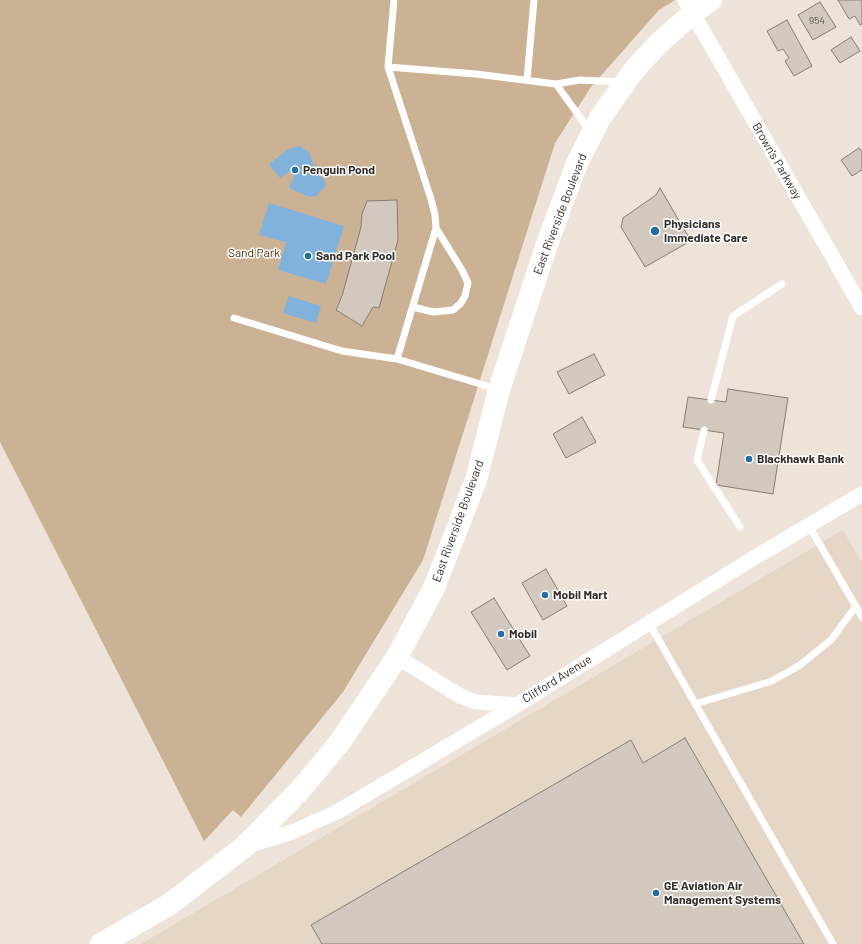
<!DOCTYPE html>
<style>
body{margin:0}
canvas{display:block;background:#eee3d8}
</style>
<canvas width="862" height="944"></canvas>
<script>
const ctx = document.querySelector('canvas').getContext('2d');
ctx.lineJoin = 'round';
function fillPath(path, color) {
  ctx.fillStyle = color;
  ctx.fill(path, 'evenodd');
}
function poly(rows) {
  const path = new Path2D();
  for (const r of rows) {
    path.moveTo(r[0], r[1]);
    for (let i = 2; i < r.length; i += 2) path.lineTo(r[i], r[i + 1]);
  }
  return path;
}
function trace(path, color, width, dash) {
  ctx.strokeStyle = color;
  ctx.lineWidth = width;
  ctx.lineCap = dash ? 'butt' : 'round';
  ctx.setLineDash(dash || []);
  ctx.stroke(path);
}
function drawText(font, color, halo, rows, align = 'center') {
  ctx.font = font + ' Barlow,sans-serif';
  ctx.lineWidth = 3;
  ctx.setLineDash([]);
  ctx.textBaseline = 'middle';
  ctx.strokeStyle = halo;
  ctx.fillStyle = color;
  for (const [text, x, y, turn = 0] of rows) {
    ctx.save();
    ctx.translate(x, y);
    ctx.rotate((+turn || 0) * Math.PI / 180);
    ctx.textAlign = isNaN(turn) ? turn : align;
    if (halo) ctx.strokeText(text, 0, 0);
    ctx.fillText(text, 0, 0);
    ctx.restore();
  }
}
const built = poly([
 [843,530,862,563,862,944,141,944]
]);
const green = poly([
 [0,0,675,0,659,10,591,87,555,143,423,560,343,692,241,817,233,810,204,841,0,442]
]);
const water = poly([
 [300,146,309,152,315,169,325,181,326,186,316,196,310,197,291,189,289,186,294,178,293,173,289,172,280,178,269,164,289,149],
 [269,203,344,226,326,284,278,270,286,242,259,235],
 [289,296,321,306,316,323,283,313]
]);
const building = poly([
 [838,0,862,0,862,24,860,25,855,16,849,19,838,0],
 [820,2,836,27,813,40,798,15,820,2],
 [787,20,812,66,794,76,785,61,789,58,783,49,778,51,767,31,787,20],
 [851,37,860,51,840,63,831,50,851,37],
 [859,148,862,152,862,170,852,176,841,160,859,148],
 [660,188,688,236,687,243,645,267,621,227,623,218,656,195,660,188],
 [397,200,398,240,379,308,373,307,362,326,336,310,342,296,361,227,362,214,367,201,397,200],
 [594,354,605,375,569,394,557,372,594,354],
 [728,389,788,398,773,494,716,485,724,433,683,427,688,397,726,402,728,389],
 [582,417,596,442,566,458,553,434,582,417],
 [546,569,567,606,543,620,522,583,546,569],
 [494,598,530,656,507,670,471,612,494,598],
 [685,738,804,944,322,944,311,925,631,740,643,763,685,738]
]);
const service = poly([
 [394,0,388,67,476,74,556,84,580,80,621,82],
 [388,67,431,199,435,215,436,228,397,359,497,389],
 [527,80,534,0],
 [556,84,590,131],
 [413,307,433,312,453,310,461,303,465,296,468,283,462,270,436,228],
 [234,318,342,351,397,359],
 [711,400,733,316,782,284],
 [704,430,697,460,740,527],
 [809,526,862,617],
 [649,623,833,944],
 [695,704,772,681,800,665,831,640,856,606]
]);
const minor = poly([
 [685,0,862,308],
 [397,657,462,697,476,702,517,705],
 [247,846,292,832,337,812,517,705,757,556,862,494]
]);
const primary = poly([
 [101,944,170,904,244,847,302,788,340,742,397,657,434,588,476,480,499,390,547,244,577,163,600,118,634,70,659,43,692,14,711,0]
]);
const markers = [
 [295,170,4,"#266ea2"],
 [655,231,5,"#266ea2"],
 [308,256,4,"#266ea2"],
 [749,459,4,"#266ea2"],
 [545,595,4,"#266ea2"],
 [501,634,4,"#266ea2"],
 [656,893,4,"#266ea2"]
];
const numberNames = [
 ["954",817,21]
];
const streetNames = [
 ["Brown's Parkway",777,161,60],
 ["East Riverside Boulevard",560,214,-69],
 ["East Riverside Boulevard",458,521,-70],
 ["Clifford Avenue",557,679,-32]
];
const poiNames = [
 ["Penguin Pond",303,170],
 ["Physicians",664,224],
 ["Immediate Care",664,238],
 ["Sand Park Pool",316,256],
 ["Blackhawk Bank",757,459],
 ["Mobil Mart",553,595],
 ["Mobil",509,634],
 ["GE Aviation Air",664,886],
 ["Management Systems",664,900]
];
const parkNames = [
 ["Sand Park",254,253]
];
fillPath(built, '#e5d6c5');
fillPath(green, '#ccb295');
fillPath(water, '#80b2dc');
fillPath(building, '#d2c8bd');
trace(building, '#887e74', 1);
trace(service, '#fff', 7);
trace(minor, '#fff', 15);
trace(primary, '#fff', 22);
for (const [x, y, r, color] of markers) {
  const dot = new Path2D();
  dot.arc(x, y, r, 0, 2 * Math.PI);
  ctx.fillStyle = color;
  ctx.fill(dot);
  trace(dot, '#fff', 1.5);
}
drawText('10px', '#59544e', null, numberNames);
drawText('12px', '#312d29', '#fff', streetNames);
drawText('bold 12px', '#312d29', '#fff', poiNames, 'left');
drawText('12px', '#482b03', '#fff', parkNames);
</script>
